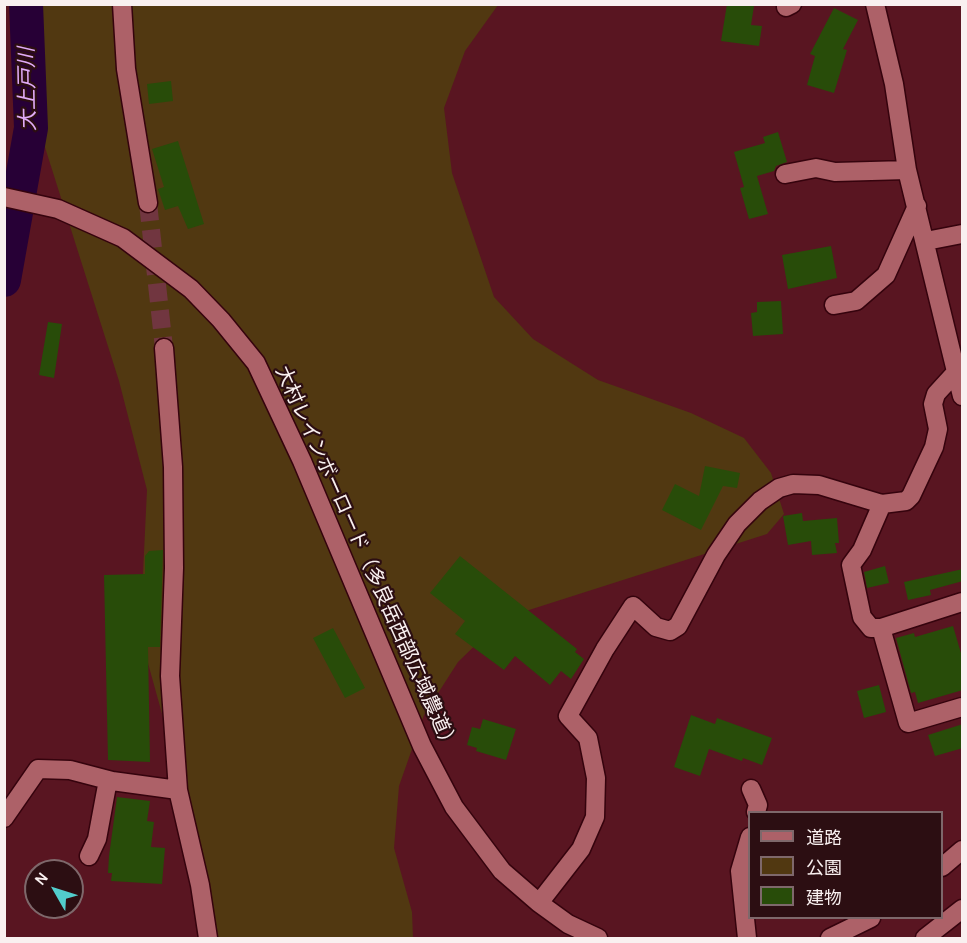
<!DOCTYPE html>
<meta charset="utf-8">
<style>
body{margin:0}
#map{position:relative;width:967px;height:943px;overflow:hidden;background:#591521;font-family:Karla,"Noto Sans JP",sans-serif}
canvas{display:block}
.frame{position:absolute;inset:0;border:6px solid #f9f0f0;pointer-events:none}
.legend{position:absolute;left:748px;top:811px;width:195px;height:108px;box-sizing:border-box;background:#2c0e12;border:2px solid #7e686b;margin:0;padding:8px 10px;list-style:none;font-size:18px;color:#f9f0f0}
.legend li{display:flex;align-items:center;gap:12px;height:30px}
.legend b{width:30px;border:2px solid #7e686b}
.north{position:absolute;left:24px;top:859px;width:60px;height:60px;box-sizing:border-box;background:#2c0e12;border:2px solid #7e686b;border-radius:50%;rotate:309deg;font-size:16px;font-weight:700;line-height:24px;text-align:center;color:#f9f0f0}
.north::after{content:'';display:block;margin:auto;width:21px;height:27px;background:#52cdcc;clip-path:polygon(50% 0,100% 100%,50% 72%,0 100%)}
</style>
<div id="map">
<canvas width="967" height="943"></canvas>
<div class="frame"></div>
<ul class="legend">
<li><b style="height:8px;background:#ad6168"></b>道路</li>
<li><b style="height:16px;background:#513811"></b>公園</li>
<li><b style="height:16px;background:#284c09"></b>建物</li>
</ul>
<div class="north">N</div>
</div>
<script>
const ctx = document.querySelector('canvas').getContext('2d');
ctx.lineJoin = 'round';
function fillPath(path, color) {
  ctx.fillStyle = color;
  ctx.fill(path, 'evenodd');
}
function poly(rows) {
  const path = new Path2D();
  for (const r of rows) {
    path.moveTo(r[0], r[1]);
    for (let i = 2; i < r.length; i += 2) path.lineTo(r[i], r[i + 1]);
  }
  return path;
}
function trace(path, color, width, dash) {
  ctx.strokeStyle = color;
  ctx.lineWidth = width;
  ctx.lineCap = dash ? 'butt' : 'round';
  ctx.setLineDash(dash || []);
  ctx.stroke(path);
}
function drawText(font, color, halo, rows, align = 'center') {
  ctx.font = font + ' Karla,"Noto Sans JP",sans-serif';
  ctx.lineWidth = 4.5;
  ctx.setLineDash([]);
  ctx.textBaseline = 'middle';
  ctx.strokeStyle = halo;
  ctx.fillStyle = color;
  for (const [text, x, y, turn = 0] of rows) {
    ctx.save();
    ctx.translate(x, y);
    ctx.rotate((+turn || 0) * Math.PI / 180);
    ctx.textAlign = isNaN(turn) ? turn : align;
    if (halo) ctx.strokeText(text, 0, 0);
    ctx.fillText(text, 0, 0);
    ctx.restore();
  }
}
const green = poly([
 [17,5,498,5,465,51,444,108,452,173,494,297,533,339,598,380,691,413,744,438,771,473,784,514,767,534,529,610,492,629,458,662,424,715,399,786,394,848,412,912,413,938,215,938,177,768,146,656,143,573,147,490,119,381,30,100]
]);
const river = poly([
 [4,280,31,128,26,4]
]);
const building = poly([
 [727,4,754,6,751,25,762,26,759,46,721,41],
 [834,8,858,20,843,49,847,50,834,93,807,85,815,56,810,54],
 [171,81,173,101,149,104,147,84],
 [778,132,787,162,776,166,774,171,757,176,768,214,749,219,740,188,744,187,734,152,765,143,763,137],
 [178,141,204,224,188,229,178,206,165,210,158,189,164,187,152,149],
 [831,246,837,278,788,289,782,255],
 [781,301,783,334,753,336,751,313,757,312,757,302],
 [48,322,62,324,54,378,39,375],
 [705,466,740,473,737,488,723,486,701,530,662,510,675,484,699,496],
 [802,513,803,521,837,518,839,543,835,543,837,553,812,555,811,541,788,545,783,516],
 [163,550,160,647,148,647,150,762,108,760,104,575,145,574,145,556,149,551],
 [460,556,577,649,575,652,584,659,571,679,561,671,550,685,515,656,504,670,455,634,465,621,430,593],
 [885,566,889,583,867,588,864,572],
 [963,569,963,581,930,590,931,595,908,600,904,582],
 [953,626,963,660,963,690,918,703,915,692,911,693,896,638,914,633,915,637],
 [333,628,365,688,345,698,313,638],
 [879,685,886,712,864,718,857,691],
 [691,715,715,724,717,718,772,738,762,765,743,758,742,761,709,749,700,776,674,767],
 [483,719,516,729,506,760,476,751,477,748,467,745,472,727,480,729],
 [963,724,963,748,935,756,928,735],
 [117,797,150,801,147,821,154,822,151,847,165,848,162,884,111,881,112,873,108,873,109,856]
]);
const minorTunnel = poly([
 [148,203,164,348]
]);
const minor = poly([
 [122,4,126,69,148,203],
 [875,4,894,84,907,170,962,396],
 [786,7,792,4],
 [785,174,816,168,835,172,907,170],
 [4,197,58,209,123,238,191,289,221,320,256,363,302,461,422,746,454,807,502,871,539,903,568,924,598,938],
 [926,241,962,234],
 [834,305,856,301,886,275,917,206],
 [164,348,173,467,174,568,170,676,178,790,200,885,208,938],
 [882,504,906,501,911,496,934,447,938,429,933,404,936,394,957,371],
 [962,602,881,628,908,723,962,707],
 [751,789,758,805,756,812],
 [4,818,38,769,70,770,112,781,178,790],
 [89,856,97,839,108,780],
 [942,867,962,850],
 [539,903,581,849,595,817,596,778,588,738,568,716,605,649,633,606,656,627,670,631,678,626,716,555,737,524,760,501,779,488,793,484,819,485,882,504,862,550,851,565,862,617,871,628,881,628],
 [747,938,740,871,750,837],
 [830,938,871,918],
 [925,938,962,909]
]);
const streetNames = [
 ["大村レインボーロード（多良岳西部広域農道）",366,559,66]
];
const waterNames = [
 ["大上戸川",28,89,-91]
];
fillPath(green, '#513811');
trace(river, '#270036', 34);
fillPath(building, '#284c09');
trace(minorTunnel, '#713640', 18, [18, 9]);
trace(minor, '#35030d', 21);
trace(minor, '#ad6168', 18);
drawText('20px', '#f9f0f0', '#2c0e12', streetNames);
drawText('italic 21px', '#e0abf8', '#2c0e12', waterNames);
</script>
